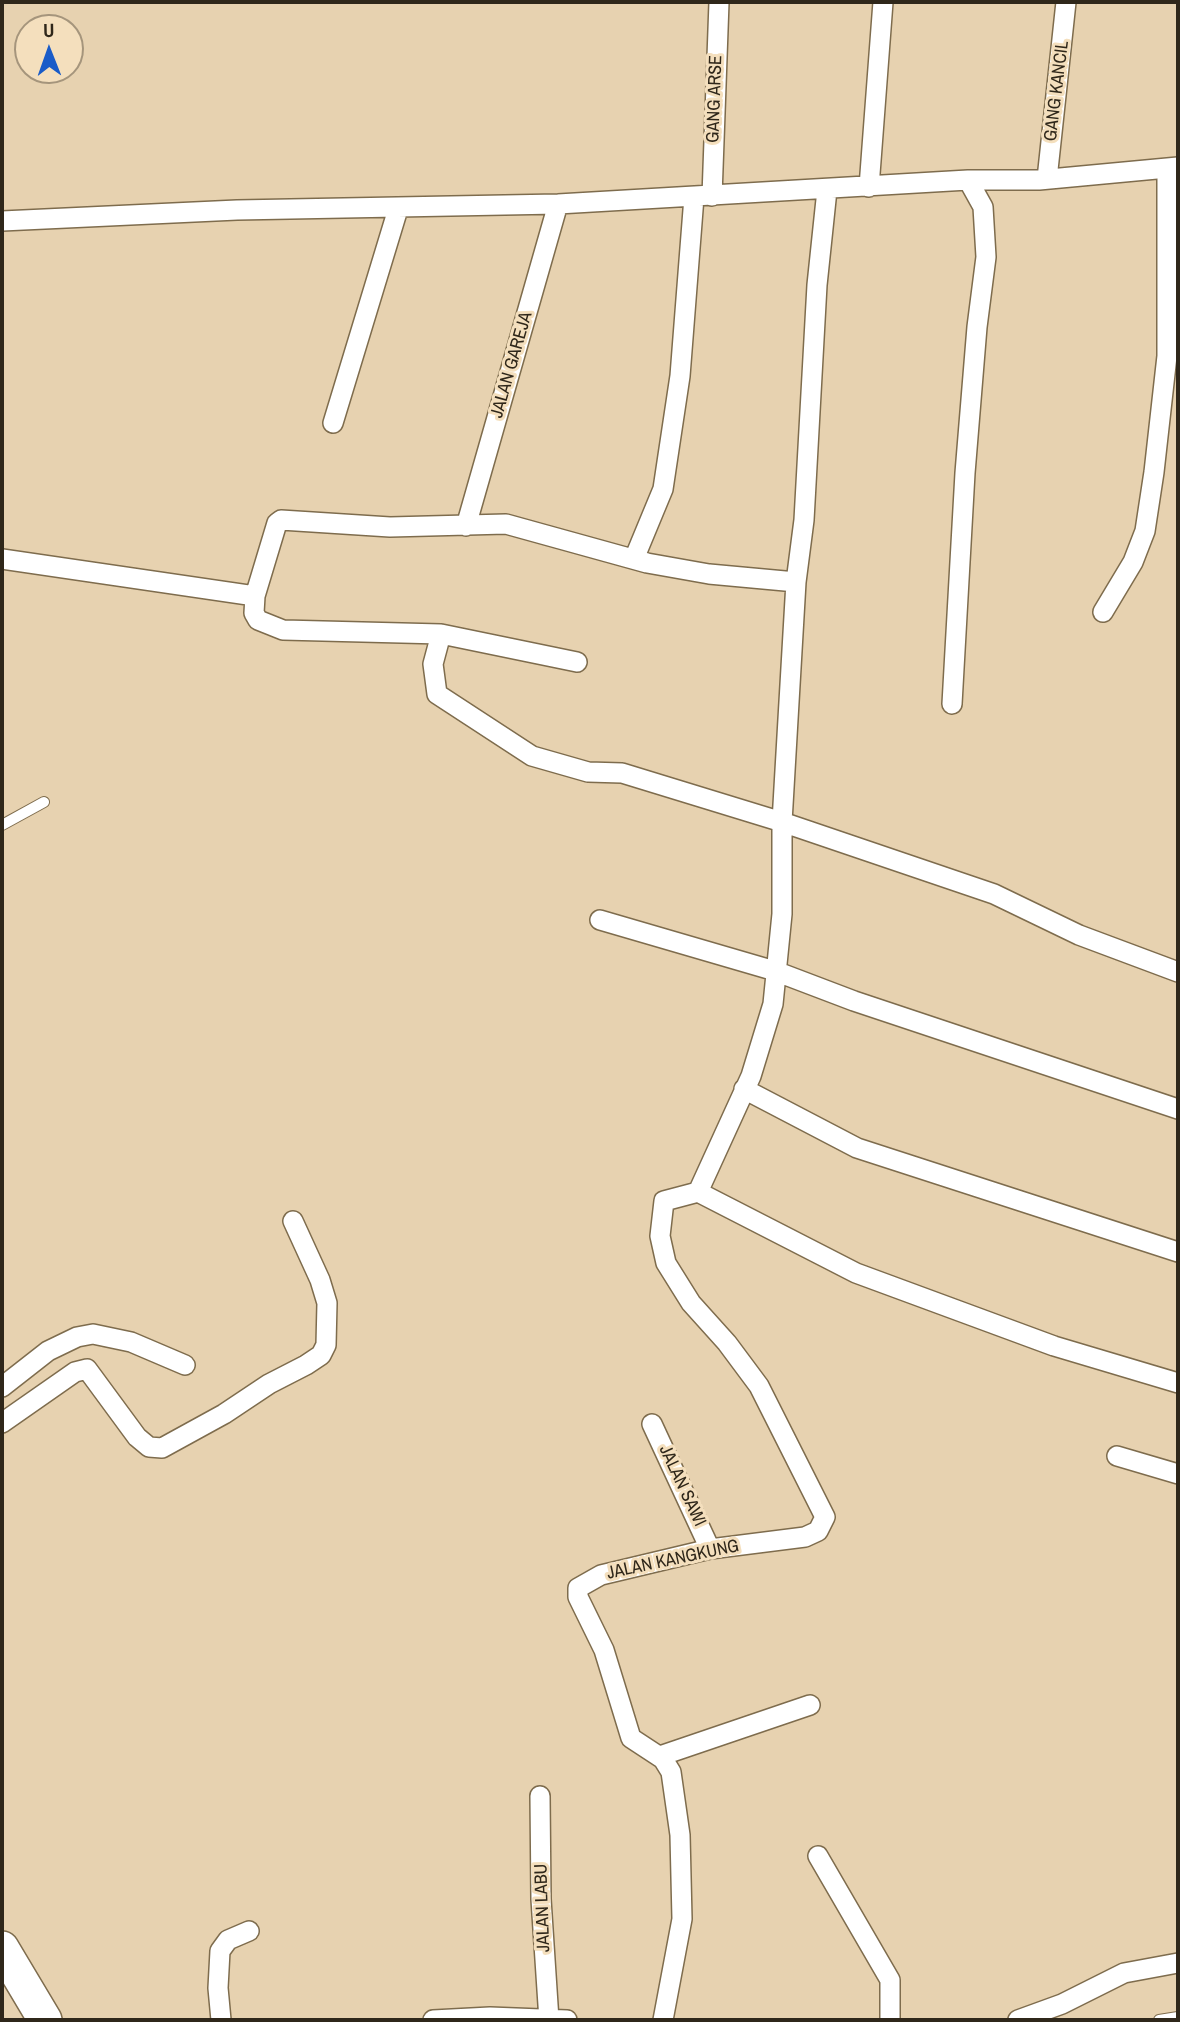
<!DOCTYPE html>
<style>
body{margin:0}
#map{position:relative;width:1180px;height:2022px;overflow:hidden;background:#e7d2b0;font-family:"Archivo Narrow",sans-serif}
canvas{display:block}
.frame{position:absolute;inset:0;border:4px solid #2f271a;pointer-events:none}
.north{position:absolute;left:14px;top:14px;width:70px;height:70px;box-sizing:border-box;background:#f4dfbd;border:2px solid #a5957c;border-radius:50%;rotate:359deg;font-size:19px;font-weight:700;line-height:28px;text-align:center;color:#2f271a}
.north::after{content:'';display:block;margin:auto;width:24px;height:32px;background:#1a5cc8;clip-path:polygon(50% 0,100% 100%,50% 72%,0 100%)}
</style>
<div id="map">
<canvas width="1180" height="2022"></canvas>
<div class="frame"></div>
<div class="north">U</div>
</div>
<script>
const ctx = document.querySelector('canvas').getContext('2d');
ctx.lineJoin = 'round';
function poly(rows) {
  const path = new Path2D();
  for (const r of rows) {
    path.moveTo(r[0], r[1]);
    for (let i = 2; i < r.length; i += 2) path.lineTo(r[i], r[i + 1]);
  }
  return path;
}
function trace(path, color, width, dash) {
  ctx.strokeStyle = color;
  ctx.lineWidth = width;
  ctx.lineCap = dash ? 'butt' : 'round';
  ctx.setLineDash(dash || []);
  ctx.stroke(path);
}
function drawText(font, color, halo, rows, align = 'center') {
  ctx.font = font + ' "Archivo Narrow",sans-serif';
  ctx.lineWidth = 6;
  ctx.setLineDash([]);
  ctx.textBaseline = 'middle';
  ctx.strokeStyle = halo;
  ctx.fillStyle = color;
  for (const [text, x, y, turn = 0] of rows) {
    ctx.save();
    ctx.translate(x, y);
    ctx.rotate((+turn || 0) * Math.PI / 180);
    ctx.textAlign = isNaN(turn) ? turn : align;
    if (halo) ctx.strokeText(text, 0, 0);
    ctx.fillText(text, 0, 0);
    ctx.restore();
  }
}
const service = poly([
 [2,825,44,802],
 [1159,2020,1178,2017]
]);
const minor = poly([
 [1047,179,1066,2],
 [869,187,883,2],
 [712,196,719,2],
 [2,221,237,210,558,204,968,180,1039,180,1178,167],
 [333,423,398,209],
 [466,526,558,204],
 [2,559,255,596,277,523,281,520,390,527,506,524,647,563,709,574,796,582],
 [634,559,663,489,680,376,694,197],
 [255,596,254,613,258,620,283,630,441,634,433,664,437,694,532,756,588,772,622,773,782,822,994,894,1079,935,1178,972],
 [1103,612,1133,562,1145,531,1154,472,1167,356,1167,169],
 [441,634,577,662],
 [952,704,965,473,977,327,986,257,983,207,968,180],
 [600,920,775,971,854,1001,1178,1109],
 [744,1089,857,1148,1178,1252],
 [698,1192,751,1076,773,1004,782,914,782,822,796,582,804,520,817,285,827,190],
 [698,1192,856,1273,1054,1346,1178,1383],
 [2,1387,48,1351,77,1337,93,1334,131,1342,185,1365],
 [2,1423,75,1372,87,1369,137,1437,149,1447,162,1448,224,1414,269,1384,306,1365,321,1355,326,1345,327,1303,320,1280,293,1221],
 [652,1424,710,1549],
 [1117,1456,1178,1474],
 [660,1756,810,1705],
 [540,1796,541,1899,549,2020],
 [818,1856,890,1980,890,2020],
 [221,2020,218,1988,220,1951,228,1940,249,1931],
 [433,2020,490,2017,567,2020],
 [663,2020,682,1919,680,1835,671,1772,663,1759,631,1738,604,1650,578,1597,578,1588,601,1575,710,1549,805,1537,818,1531,825,1517,759,1386,727,1343,691,1303,666,1263,660,1236,664,1201,698,1192],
 [1018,2020,1062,2004,1124,1973,1178,1963]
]);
const trunk = poly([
 [2,1948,45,2020]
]);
const streetNames = [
 ["GANG KANCIL",1057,91,-83],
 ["GANG ARSE",715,99,-88],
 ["JALAN GAREJA",512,365,-74],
 ["JALAN SAWI",682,1486,65],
 ["JALAN KANGKUNG",673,1560,-12],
 ["JALAN LABU",543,1908,-92]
];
trace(service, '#7e6c4d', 12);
trace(minor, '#7e6c4d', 22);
trace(trunk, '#7e6c4d', 36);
trace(service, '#fff', 10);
trace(minor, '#fff', 19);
trace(trunk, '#fff', 33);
drawText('18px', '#2f271a', '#f4dfbd', streetNames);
</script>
